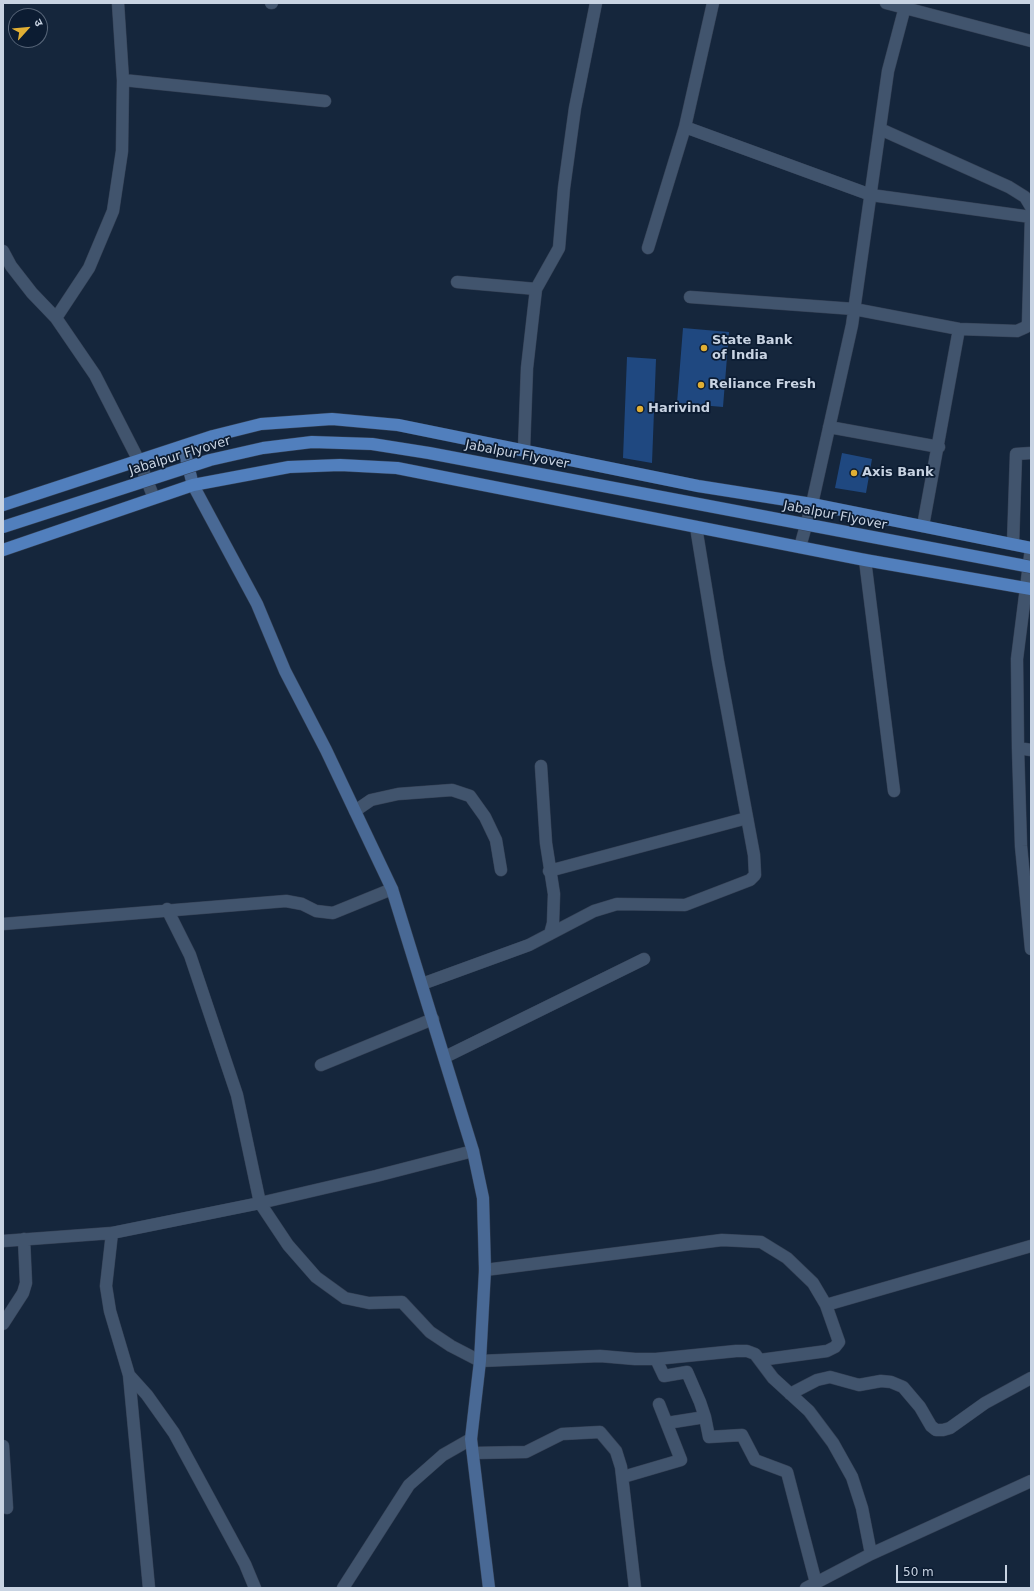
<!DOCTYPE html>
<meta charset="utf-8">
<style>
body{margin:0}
#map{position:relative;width:1034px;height:1591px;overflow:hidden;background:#15263c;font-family:"DejaVu Sans","Noto Sans Devanagari",sans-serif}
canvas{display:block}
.frame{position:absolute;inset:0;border:4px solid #c8d3e2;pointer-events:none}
.north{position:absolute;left:8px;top:8px;width:40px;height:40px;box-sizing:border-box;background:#0c1c32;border:1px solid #576578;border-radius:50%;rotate:63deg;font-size:11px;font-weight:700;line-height:16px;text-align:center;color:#c8d3e2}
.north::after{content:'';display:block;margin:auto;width:14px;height:18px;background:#e1af34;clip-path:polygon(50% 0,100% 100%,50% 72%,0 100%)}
.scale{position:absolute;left:896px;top:1565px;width:111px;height:18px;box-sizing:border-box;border:2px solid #c8d3e2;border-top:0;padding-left:5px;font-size:12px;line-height:14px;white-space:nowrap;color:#c8d3e2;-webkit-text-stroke:3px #0c1c32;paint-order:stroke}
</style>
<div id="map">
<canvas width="1034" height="1591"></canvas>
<div class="frame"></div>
<div class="north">उ</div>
<div class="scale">50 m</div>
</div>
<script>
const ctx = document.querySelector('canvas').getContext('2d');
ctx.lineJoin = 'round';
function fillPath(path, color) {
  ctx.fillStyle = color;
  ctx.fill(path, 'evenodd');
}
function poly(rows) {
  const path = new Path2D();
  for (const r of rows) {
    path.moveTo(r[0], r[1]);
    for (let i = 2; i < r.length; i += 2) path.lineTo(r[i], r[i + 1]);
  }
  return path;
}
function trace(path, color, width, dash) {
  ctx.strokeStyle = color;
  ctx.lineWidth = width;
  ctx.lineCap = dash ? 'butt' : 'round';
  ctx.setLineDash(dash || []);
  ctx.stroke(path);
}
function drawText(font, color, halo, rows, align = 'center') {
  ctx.font = font + ' "DejaVu Sans",sans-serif';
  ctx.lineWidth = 3.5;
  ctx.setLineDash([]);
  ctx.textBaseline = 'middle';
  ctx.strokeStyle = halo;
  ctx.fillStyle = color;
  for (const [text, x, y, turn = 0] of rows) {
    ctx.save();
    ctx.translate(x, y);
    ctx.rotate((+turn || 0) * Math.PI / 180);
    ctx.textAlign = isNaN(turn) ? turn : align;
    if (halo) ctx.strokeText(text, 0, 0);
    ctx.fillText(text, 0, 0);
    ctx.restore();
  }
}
const building = poly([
 [683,328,729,332,723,407,677,403],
 [627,357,656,359,652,463,623,458],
 [842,453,872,459,866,493,835,488]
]);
const street = poly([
 [271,3,272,3],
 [886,3,1031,41],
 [123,80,325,101],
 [685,127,871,195,1031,217],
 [880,129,1009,187,1025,197,1031,207],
 [648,248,685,127,713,3],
 [3,251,11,266,32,293,56,318,95,375,139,461,154,498],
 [457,282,536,289],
 [690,297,854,309,959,329,1017,331,1026,327,1028,323,1031,216],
 [56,318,89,268,113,211,122,151,123,80,118,3],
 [829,427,939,447],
 [524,449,527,368,536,289,559,248,564,188,575,108,596,3],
 [923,526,959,329],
 [1013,544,1016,454,1031,453],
 [800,547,812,504,852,325,888,71,906,3],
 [1031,548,1017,659,1018,748,1021,846,1031,949],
 [865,560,894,791],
 [1018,748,1031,750],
 [541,766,546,843,554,894,553,923,550,934],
 [355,811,371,800,398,794,452,790,470,796,485,817,496,840,501,870],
 [549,871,747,818],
 [167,909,190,955,237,1095,260,1203,288,1245,316,1277,345,1298,369,1303,402,1302,430,1332,451,1346,480,1361,600,1356,635,1359,656,1359,736,1351,747,1351,755,1354,773,1378,809,1411,833,1443,852,1477,862,1508,871,1554],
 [3,924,286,901,302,904,316,911,333,913,392,889],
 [422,984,529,945,594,911,617,904,685,905,750,880,755,875,754,855,718,661,696,527],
 [445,1057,644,959],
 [321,1065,433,1019],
 [112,1233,106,1286,110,1311,129,1375,149,1588],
 [3,1241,112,1233,260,1203,376,1176,473,1151],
 [485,1270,722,1240,761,1242,787,1258,813,1283,826,1305,839,1342,835,1347,827,1351,760,1360],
 [826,1305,1031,1246],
 [3,1324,23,1293,26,1283,24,1239],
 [656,1359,664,1376,687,1372,700,1402,705,1417],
 [129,1375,147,1395,174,1433,245,1564,255,1588],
 [790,1394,817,1380,830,1377,859,1385,881,1381,891,1382,903,1387,920,1407,931,1426,936,1430,943,1430,950,1428,985,1403,1031,1378],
 [667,1423,705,1417,709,1437,742,1435,755,1460,787,1472,816,1583],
 [3,1446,7,1508],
 [473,1453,526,1452,562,1434,600,1432,616,1451,621,1467,635,1588],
 [623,1477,681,1460,659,1404],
 [343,1588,409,1485,443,1455,471,1439],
 [806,1588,871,1554,1031,1481]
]);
const secondary = poly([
 [183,446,193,485,257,604,285,671,326,750,392,889,473,1151,483,1198,485,1270,480,1361,471,1439,489,1588]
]);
const primary = poly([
 [3,505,213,436,261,424,332,419,398,425,698,486,812,504,1031,548],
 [3,550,193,485,289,467,340,465,397,468,865,560,1031,589]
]);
const primaryBridge = poly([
 [3,527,210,460,263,448,312,442,372,444,429,453,1031,567]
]);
const markers = [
 [704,348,4,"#e1af34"],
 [701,385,4,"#e1af34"],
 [640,409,4,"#e1af34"],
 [854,473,4,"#e1af34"]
];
const poiNames = [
 ["State Bank",712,341],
 ["of India",712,356],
 ["Reliance Fresh",709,385],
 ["Harivind",648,409],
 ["Axis Bank",862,473]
];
const streetNames = [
 ["Jabalpur Flyover",517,455,11],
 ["Jabalpur Flyover",180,456,-17],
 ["Jabalpur Flyover",835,516,11]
];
fillPath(building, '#1f4880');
trace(street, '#354155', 13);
trace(secondary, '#354155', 13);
trace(primary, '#354155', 13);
trace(street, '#41546d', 12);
trace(secondary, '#496995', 12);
trace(primary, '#517fbd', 12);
trace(primaryBridge, '#354155', 13, []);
trace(primaryBridge, '#517fbd', 12);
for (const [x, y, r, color] of markers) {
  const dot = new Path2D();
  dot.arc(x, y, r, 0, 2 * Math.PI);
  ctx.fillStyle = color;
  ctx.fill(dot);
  trace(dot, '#0c1c32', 1.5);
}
drawText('bold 13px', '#c8d3e2', '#0c1c32', poiNames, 'left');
drawText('13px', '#c8d3e2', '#0c1c32', streetNames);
</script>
